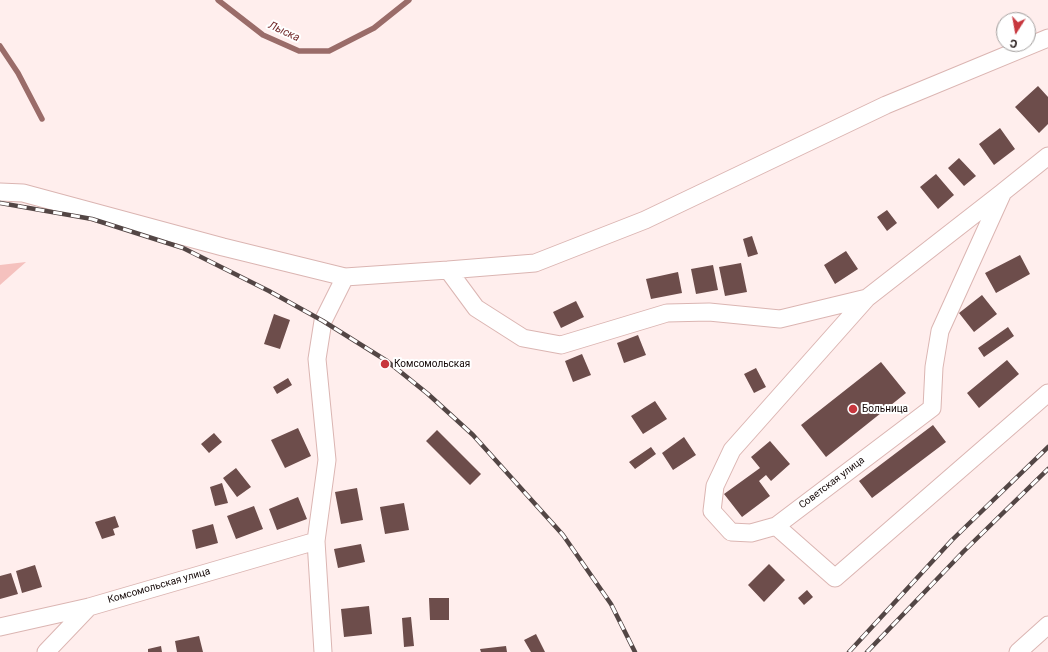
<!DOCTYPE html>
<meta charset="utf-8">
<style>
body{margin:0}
#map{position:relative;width:1048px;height:652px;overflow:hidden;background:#ffeeed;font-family:Roboto,sans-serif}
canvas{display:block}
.north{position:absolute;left:996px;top:12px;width:40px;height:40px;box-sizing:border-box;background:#fff;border:1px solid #a19d9c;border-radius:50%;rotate:191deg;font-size:11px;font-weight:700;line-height:16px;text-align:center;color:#150908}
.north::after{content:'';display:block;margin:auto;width:14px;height:18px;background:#c7373e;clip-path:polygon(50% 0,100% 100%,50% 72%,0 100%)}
</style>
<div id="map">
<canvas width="1048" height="652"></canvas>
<div class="north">С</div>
</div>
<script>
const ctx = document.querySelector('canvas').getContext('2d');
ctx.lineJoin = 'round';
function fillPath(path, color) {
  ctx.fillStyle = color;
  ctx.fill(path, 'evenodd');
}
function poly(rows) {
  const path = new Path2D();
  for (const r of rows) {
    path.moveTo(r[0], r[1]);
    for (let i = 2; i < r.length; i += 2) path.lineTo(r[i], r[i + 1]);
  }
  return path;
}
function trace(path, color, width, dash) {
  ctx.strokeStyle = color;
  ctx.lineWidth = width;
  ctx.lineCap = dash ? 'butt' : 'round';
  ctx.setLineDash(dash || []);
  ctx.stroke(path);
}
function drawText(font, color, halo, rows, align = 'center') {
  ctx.font = font + ' Roboto,sans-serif';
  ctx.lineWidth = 4;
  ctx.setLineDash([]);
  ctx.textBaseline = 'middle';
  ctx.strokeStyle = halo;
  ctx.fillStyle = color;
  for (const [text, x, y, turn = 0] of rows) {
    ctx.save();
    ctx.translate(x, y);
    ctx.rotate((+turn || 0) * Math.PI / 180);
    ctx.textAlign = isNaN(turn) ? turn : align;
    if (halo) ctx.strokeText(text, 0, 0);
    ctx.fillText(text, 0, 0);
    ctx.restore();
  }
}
const green = poly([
 [26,262,0,285,0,265]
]);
const stream = poly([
 [218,0,263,35,299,51,329,51,374,28,409,0],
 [0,46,18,73,42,119]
]);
const building = poly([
 [1038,86,1048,97,1048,124,1039,133,1015,107],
 [1000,128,1015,149,994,165,979,144],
 [959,158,976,176,964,186,948,168],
 [936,174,954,195,938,209,920,187],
 [887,210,897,223,887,231,877,217],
 [752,236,758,254,748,257,743,239],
 [846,251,858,269,835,284,824,265],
 [1020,255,1030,274,996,293,985,273],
 [741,263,747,292,725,296,719,267],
 [713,265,718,290,696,294,691,269],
 [678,272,682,293,651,299,646,279],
 [982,295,997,314,974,332,959,313],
 [576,301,584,317,561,328,553,312],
 [274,314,290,320,280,349,264,344],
 [1008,327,1014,336,984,357,978,348],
 [638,335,646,355,624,363,617,343],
 [582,354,591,375,573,382,565,361],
 [1007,360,1019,374,979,408,967,393],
 [881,362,906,393,826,457,801,425],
 [756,368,766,387,754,393,744,374],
 [288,378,292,385,277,394,273,387],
 [655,401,667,419,643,434,631,416],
 [933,425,946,442,872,498,859,481],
 [298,428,311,456,285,468,271,440],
 [437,430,481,474,470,485,426,441],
 [214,433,222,442,209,453,201,444],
 [684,437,696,455,673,470,662,453],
 [770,441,790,464,771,481,766,475,759,481,770,496,742,517,724,494,760,468,751,457],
 [651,447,656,454,635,469,629,462],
 [236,468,251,487,237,497,223,478],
 [222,483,228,503,215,506,210,487],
 [357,488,363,520,341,524,335,492],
 [298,497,307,519,277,530,269,509],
 [404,503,409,530,385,534,380,507],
 [254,506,263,529,236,539,227,516],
 [115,516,119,527,113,529,115,535,102,539,95,522],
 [213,524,218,543,196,549,192,530],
 [361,544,365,562,338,568,334,549],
 [769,564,785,580,764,602,748,585],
 [35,565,42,587,22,593,16,571],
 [11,573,18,594,0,599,0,576],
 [807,590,813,597,804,605,798,598],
 [429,598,449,598,449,620,430,620],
 [369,606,372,634,344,637,341,609],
 [411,617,414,646,404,647,402,618],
 [536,634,545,652,531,652,524,640],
 [199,636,203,652,177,652,175,641],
 [161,646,162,652,148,652,148,649],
 [506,646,507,652,481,652,480,649]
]);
const minor = poly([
 [0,192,23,193,223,247,345,277,448,270,476,308,523,338,561,345,667,313,709,312,780,319,867,298,1003,192],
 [448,270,535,263,645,220,886,105,1048,38],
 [867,298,732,450,715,486,712,511,731,532,751,533,776,526,932,408,934,367,940,331,1003,192,1048,156],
 [776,526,835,578,1048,393],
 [0,627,89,607,316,541],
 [46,652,89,607],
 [323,652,316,541,327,460,317,359,323,321,345,277],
 [1018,652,1048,625]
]);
const rail = poly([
 [0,203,92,219,183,248,269,291,323,321,387,361,428,394,473,435,563,535,611,604,635,652],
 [849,652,952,540,1048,447],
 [867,652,964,551,1048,469]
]);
const markers = [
 [385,364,5,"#c7373e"],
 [853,409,5,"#c7373e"]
];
const poiNames = [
 ["Комсомольская",394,364],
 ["Больница",862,409]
];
const streetNames = [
 ["Советская улица",832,483,-37],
 ["Комсомольская улица",159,586,-16]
];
const waterNames = [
 ["Лыска",284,32,25]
];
fillPath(green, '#f5c1be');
trace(stream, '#9a6c69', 5.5);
fillPath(building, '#6d4d4b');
trace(minor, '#dbb5b2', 19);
trace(minor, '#fff', 17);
trace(rail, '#534645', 4.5);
trace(rail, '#fff', 3, [9]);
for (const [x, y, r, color] of markers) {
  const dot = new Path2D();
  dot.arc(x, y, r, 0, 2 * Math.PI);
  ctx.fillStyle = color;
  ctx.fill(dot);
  trace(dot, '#fff', 1.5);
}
drawText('10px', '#150908', '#fff', poiNames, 'left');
drawText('10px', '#150908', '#fff', streetNames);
drawText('italic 11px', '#702627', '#fff', waterNames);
</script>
